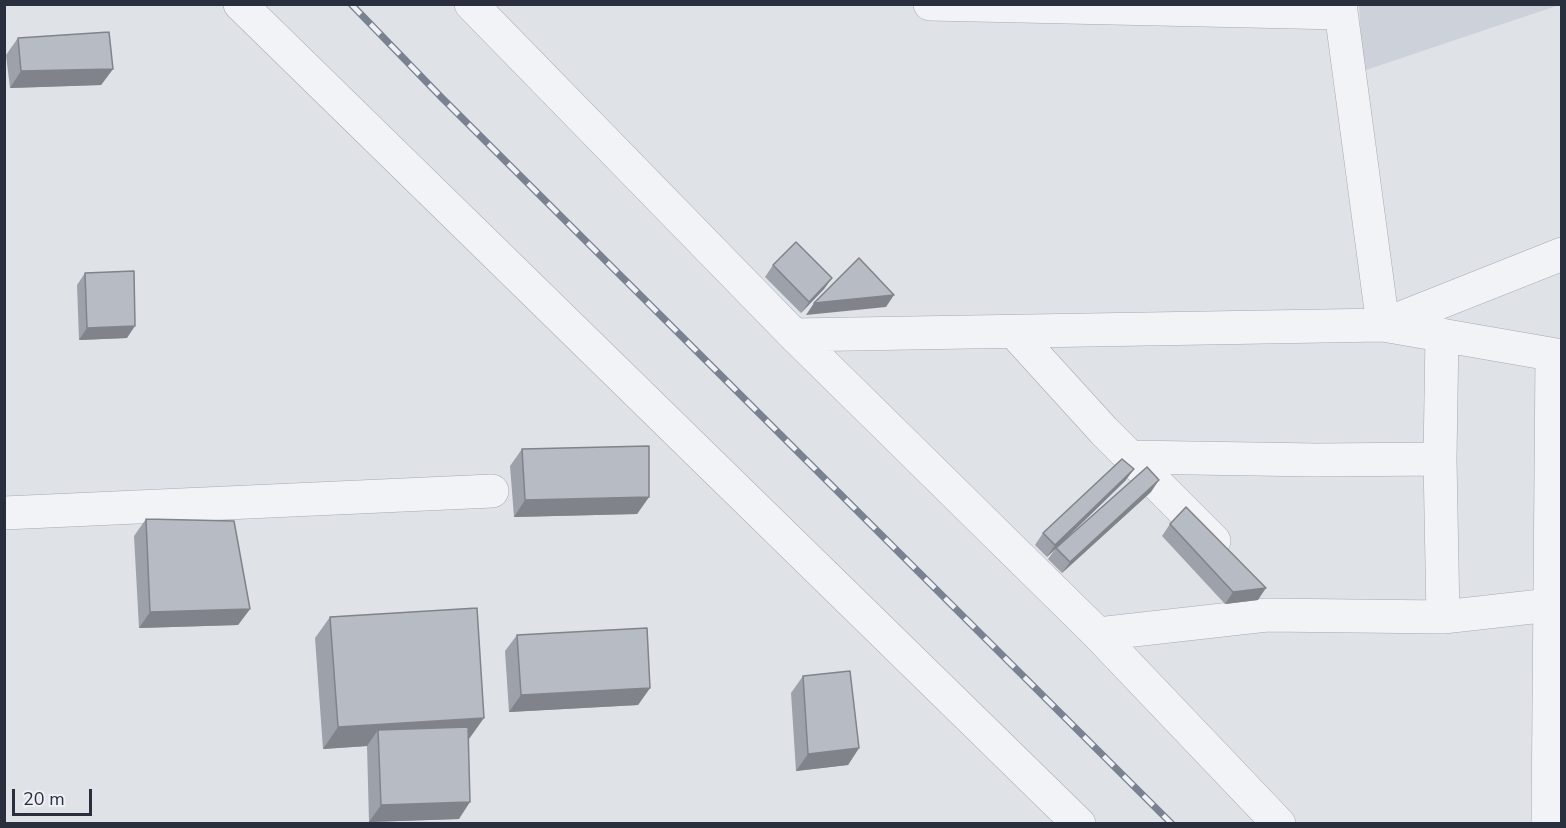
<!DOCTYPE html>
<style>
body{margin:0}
#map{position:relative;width:1566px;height:828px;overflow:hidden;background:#dfe2e7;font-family:"Nunito Sans",sans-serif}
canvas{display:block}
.frame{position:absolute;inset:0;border:6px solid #292f3d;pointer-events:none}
.scale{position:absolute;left:12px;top:789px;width:80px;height:27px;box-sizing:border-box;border:3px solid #292f3d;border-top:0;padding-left:8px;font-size:18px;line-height:21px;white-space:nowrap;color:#292f3d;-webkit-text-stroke:4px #eef1f5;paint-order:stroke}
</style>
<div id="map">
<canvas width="1566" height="828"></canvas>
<div class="frame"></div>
<div class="scale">20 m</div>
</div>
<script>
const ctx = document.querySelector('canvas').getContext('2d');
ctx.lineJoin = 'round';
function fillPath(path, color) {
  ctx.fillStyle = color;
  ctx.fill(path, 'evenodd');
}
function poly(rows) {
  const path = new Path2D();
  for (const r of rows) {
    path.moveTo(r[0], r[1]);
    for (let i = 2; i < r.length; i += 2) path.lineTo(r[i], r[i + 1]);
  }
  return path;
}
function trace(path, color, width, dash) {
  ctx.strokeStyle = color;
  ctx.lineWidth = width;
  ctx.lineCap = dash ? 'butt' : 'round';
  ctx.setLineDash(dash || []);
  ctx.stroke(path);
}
const built = poly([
 [1359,4,1559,5,1363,71]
]);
const minor = poly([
 [240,4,1079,824],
 [471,4,794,335,1098,634,1279,824],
 [930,4,1340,13],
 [1340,4,1383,325],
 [1383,325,1562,254],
 [1014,332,1104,431,1214,541],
 [794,335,1383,325,1562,356],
 [1442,335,1440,459,1443,617],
 [1130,457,1317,460,1440,459],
 [4,513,492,491],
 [1098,634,1267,615,1443,617,1550,605],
 [1548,824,1552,355]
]);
const rail = poly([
 [351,4,441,97,1172,824]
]);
const wall = poly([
 [18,38,113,69,101,85,10,88,6,55],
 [773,265,832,278,824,289,801,313,765,277],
 [85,273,127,338,79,340,77,285],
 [522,449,649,497,637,514,514,517,510,466],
 [1134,469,1125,481,1047,557,1035,545,1043,533],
 [1151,492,1062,573,1048,559,1056,548],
 [146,519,250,609,238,625,139,628,134,536],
 [1170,524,1258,600,1225,604,1162,536],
 [330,617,469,739,459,819,369,822,367,746,323,749,315,638],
 [517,635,650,688,638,705,509,712,505,651],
 [803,676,859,748,848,765,796,771,791,693]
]);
const shadedWall = poly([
 [113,69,101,85,10,88,21,71],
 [832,278,824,289,801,313,809,302],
 [894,295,886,307,806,315,814,303],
 [135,326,127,338,79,340,87,328],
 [1134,469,1125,481,1047,557,1055,545],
 [1159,480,1151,492,1062,573,1070,562],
 [649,497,637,514,514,517,525,500],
 [1266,588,1258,600,1225,604,1233,592],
 [250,609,238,625,139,628,150,612],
 [650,688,638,705,509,712,521,695],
 [484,718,469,739,379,745,378,730,367,746,323,749,338,727],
 [859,748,848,765,796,771,808,754],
 [470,802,459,819,369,822,381,805]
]);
const building = poly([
 [109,32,113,69,21,71,18,38,109,32],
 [796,242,832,278,809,302,773,265,796,242],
 [859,258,894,295,814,303,859,258],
 [134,271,135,326,87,328,85,273,134,271],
 [649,446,649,497,525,500,522,449,649,446],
 [1122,459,1134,469,1055,545,1043,533,1122,459],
 [1147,467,1159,480,1070,562,1056,548,1147,467],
 [1186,507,1266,588,1233,592,1170,524,1186,507],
 [146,519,234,521,250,609,150,612,146,519],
 [477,608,484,718,338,727,330,617,477,608],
 [647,628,650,688,521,695,517,635,647,628],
 [850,671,859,748,808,754,803,676,850,671],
 [468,727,470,802,381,805,378,730,468,727]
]);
fillPath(built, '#cdd1d9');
trace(minor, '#a5a9b1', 34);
trace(minor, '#f2f3f6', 33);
trace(rail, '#7a8190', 7);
trace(rail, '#eef1f5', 4.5, [14]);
fillPath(wall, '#9da1a9');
fillPath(shadedWall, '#808389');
fillPath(building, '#b7bbc4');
trace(building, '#808389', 1.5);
</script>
